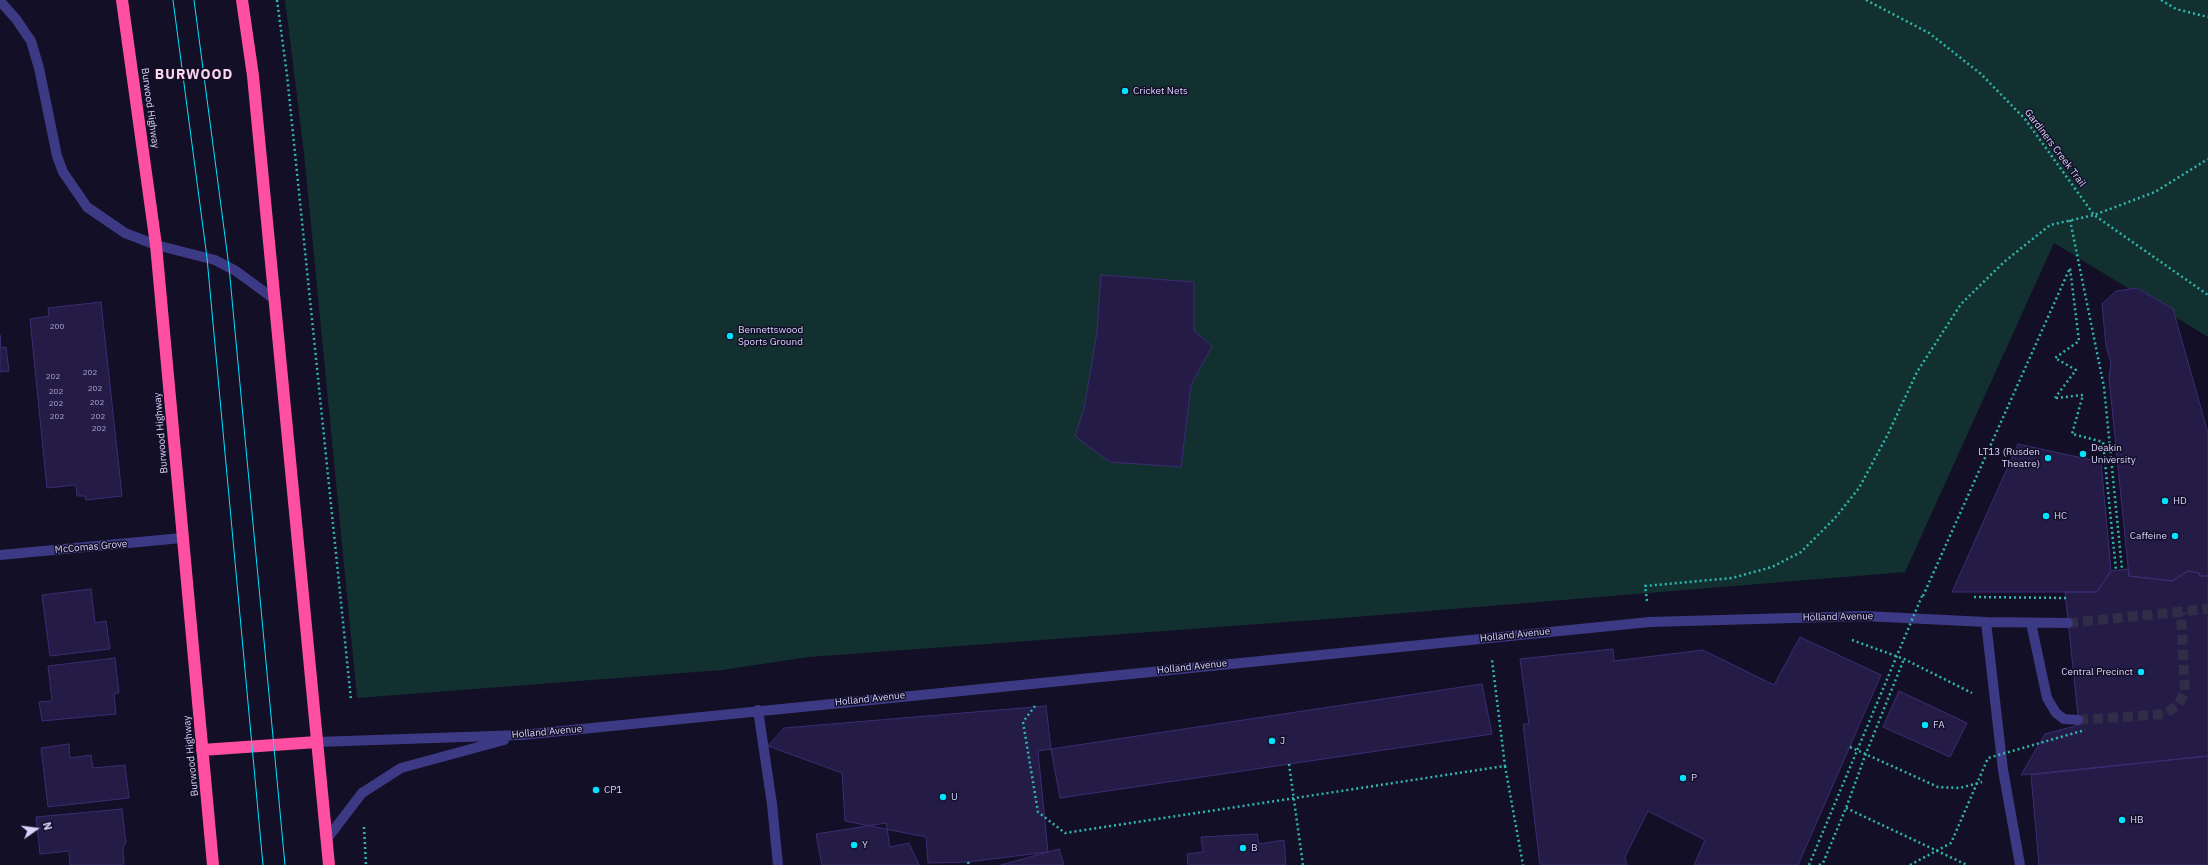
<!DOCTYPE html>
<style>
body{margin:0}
#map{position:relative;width:2208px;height:865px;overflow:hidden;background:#130f26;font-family:"IBM Plex Sans",sans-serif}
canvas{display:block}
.north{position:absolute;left:16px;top:809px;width:40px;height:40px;-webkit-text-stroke:3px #130f26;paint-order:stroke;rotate:76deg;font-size:11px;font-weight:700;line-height:16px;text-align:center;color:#d9d4ff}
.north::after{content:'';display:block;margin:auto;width:14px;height:18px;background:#d9d4ff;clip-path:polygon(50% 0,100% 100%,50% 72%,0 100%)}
</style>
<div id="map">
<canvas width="2208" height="865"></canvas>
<div class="north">N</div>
</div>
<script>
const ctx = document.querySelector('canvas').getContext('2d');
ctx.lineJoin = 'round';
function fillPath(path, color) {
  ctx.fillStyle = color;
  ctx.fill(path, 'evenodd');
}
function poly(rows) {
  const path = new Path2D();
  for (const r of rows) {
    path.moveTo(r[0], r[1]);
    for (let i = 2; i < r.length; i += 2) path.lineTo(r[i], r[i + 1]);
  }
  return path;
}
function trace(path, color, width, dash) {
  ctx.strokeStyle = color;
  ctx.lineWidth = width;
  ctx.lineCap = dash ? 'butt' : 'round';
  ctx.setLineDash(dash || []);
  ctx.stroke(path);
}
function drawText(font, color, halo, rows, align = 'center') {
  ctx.font = font + ' "IBM Plex Sans",sans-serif';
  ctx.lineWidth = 3;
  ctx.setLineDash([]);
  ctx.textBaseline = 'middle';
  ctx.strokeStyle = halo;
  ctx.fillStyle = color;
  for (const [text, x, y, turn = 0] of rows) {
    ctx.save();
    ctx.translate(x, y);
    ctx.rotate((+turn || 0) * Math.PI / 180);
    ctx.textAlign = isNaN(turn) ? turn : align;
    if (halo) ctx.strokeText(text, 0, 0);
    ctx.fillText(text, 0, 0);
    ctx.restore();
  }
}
const green = poly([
 [285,0,2208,0,2208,337,2054,243,1905,572,1355,617,809,657,722,670,357,698,304,153]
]);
const building = poly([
 [1101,275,1194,282,1194,331,1212,346,1191,385,1181,467,1110,462,1075,436,1084,409,1097,332,1101,275],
 [2137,288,2173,309,2208,433,2208,576,2200,576,2199,573,2188,571,2172,581,2129,576,2109,378,2111,363,2106,346,2102,304,2116,291,2137,288],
 [101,302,122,496,86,500,85,496,77,496,76,485,47,488,30,319,49,316,48,308,101,302],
 [0,335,1,348,6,347,9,371,0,372,0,335],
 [2018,444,2101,462,2111,571,2097,592,1952,592,2018,444],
 [2128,569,2129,576,2172,581,2188,571,2199,573,2200,576,2208,576,2208,756,2021,775,2045,734,2079,725,2065,592,2097,592,2111,571,2128,569],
 [91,589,95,623,106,621,110,649,50,656,42,595,91,589],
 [1800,637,1881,675,1798,865,1694,865,1705,840,1648,811,1625,857,1627,865,1540,865,1523,724,1529,724,1520,659,1613,649,1614,661,1703,650,1774,685,1800,637],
 [115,658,119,693,114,694,116,714,42,721,39,702,52,701,48,666,115,658],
 [1482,684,1492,734,1060,798,1051,749,1482,684],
 [1899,691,1967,723,1950,757,1883,727,1899,691],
 [1046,706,1051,749,1038,751,1048,852,968,862,928,863,926,837,845,821,842,773,768,746,784,728,1046,706],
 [69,744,70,758,91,755,93,768,125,765,129,798,48,807,41,748,69,744],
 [2208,756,2208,865,2039,865,2031,775,2208,756],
 [122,809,126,843,123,847,124,865,70,865,69,851,40,854,36,817,122,809],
 [886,823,890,847,909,843,919,865,822,865,816,834,886,823],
 [1257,834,1259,844,1284,840,1286,865,1188,865,1187,854,1203,852,1201,837,1257,834],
 [1059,849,1064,865,1001,865,1048,852,1059,849]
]);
const minorTunnel = poly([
 [2068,623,2208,609],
 [2078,720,2165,714,2178,705,2185,692,2181,612]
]);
const path = poly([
 [277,0,287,75,351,700],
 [1866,0,1929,33,1981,74,2025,119,2094,215,2208,295],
 [2161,0,2176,9,2208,17],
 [2070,220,2104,387,2122,569],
 [2056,398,2083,395,2072,434,2103,442,2116,570],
 [1923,596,2070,268,2079,341,2055,358,2076,370,2055,398],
 [1974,597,2066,598],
 [1647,601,1645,586,1732,578,1772,567,1801,552,1835,518,1859,488,1888,434,1917,372,1961,304,2004,262,2050,225,2094,215,2155,192,2208,159],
 [1852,640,1904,659,1972,693],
 [1035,706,1023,722,1038,812,1065,833,1505,766,1492,660],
 [1850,747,1938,787,1960,788,1982,782],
 [1289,764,1303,865],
 [1505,766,1523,865],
 [1846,808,1967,865],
 [364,827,366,865],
 [968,862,969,865],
 [1819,865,1823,863,1846,808,1865,756,1904,659]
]);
const minor = poly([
 [0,1,16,19,31,41,39,68,57,156,63,172,87,207,125,233,156,245,215,260,236,271,274,299],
 [0,555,182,538],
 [1986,622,2003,770,2020,865],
 [2031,623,2047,698,2056,713,2064,719,2078,720],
 [758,710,772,804,778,865],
 [317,742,522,735,1650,622,1864,616,1986,622,2068,623],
 [326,840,362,793,401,768,504,740]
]);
const highway = poly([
 [122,0,156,245,213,865],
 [242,0,253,76,329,865],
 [202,750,317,742]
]);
const tram = poly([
 [173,0,207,258,263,865],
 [194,0,229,267,285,865]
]);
const pathBridge = poly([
 [1809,865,1922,596],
 [1910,865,1951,843,1988,758,2085,730]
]);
const markers = [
 [1125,91,4,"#00e5ff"],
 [730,336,4,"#00e5ff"],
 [2083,454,4,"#00e5ff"],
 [2048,458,4,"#00e5ff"],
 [2165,501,4,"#00e5ff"],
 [2046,516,4,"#00e5ff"],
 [2175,536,4,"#00e5ff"],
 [2141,672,4,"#00e5ff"],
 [1925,725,4,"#00e5ff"],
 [1272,741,4,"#00e5ff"],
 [1683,778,4,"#00e5ff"],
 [596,790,4,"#00e5ff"],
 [943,797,4,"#00e5ff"],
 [2122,820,4,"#00e5ff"],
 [854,845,4,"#00e5ff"],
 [1243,848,4,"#00e5ff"]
];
const numberNames = [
 ["200",57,327],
 ["202",90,373],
 ["202",53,377],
 ["202",95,389],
 ["202",56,392],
 ["202",97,403],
 ["202",56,404],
 ["202",57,417],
 ["202",98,417],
 ["202",99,429]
];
const poiNames = [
 ["Cricket Nets",1133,91],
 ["Bennettswood",738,330],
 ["Sports Ground",738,342],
 ["Deakin",2091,448],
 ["University",2091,460],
 ["LT13 (Rusden",2040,452,"right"],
 ["Theatre)",2040,464,"right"],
 ["HD",2173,501],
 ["HC",2054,516],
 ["Caffeine",2167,536,"right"],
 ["Central Precinct",2133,672,"right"],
 ["FA",1933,725],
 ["J",1280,741],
 ["P",1691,778],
 ["CP1",604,790],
 ["U",951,797],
 ["HB",2130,820],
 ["Y",862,845],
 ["B",1251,848]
];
const streetNames = [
 ["Burwood Highway",150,108,82],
 ["Gardiners Creek Trail",2055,148,53],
 ["Burwood Highway",161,433,-95],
 ["McComas Grove",91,547,-5],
 ["Holland Avenue",1838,617,-1],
 ["Holland Avenue",1515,635,-6],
 ["Holland Avenue",1192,667,-6],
 ["Holland Avenue",870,699,-6],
 ["Holland Avenue",547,732,-5],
 ["Burwood Highway",191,756,-96]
];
const districtNames = [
 ["BURWOOD",194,75]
];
fillPath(green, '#12302f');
fillPath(building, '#241b47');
trace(building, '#3b2d73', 1);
trace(minorTunnel, '#312d47', 10, [10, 5]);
trace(path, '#2fb8b0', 2.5, [2, 3]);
trace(minor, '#3d3a85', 10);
trace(highway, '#ff4fa3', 12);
trace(tram, '#00e5ff', 1);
trace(pathBridge, '#2fb8b0', 2.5, [2, 3]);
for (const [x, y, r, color] of markers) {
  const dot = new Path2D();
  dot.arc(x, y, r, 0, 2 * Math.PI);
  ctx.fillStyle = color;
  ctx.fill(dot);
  trace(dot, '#130f26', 1.5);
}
drawText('8px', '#aca6d1', null, numberNames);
drawText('10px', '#d9d4ff', '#130f26', poiNames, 'left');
drawText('10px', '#d9d4ff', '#130f26', streetNames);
ctx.letterSpacing = '1px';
drawText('bold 14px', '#ffd6f0', '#130f26', districtNames);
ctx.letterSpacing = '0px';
</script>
